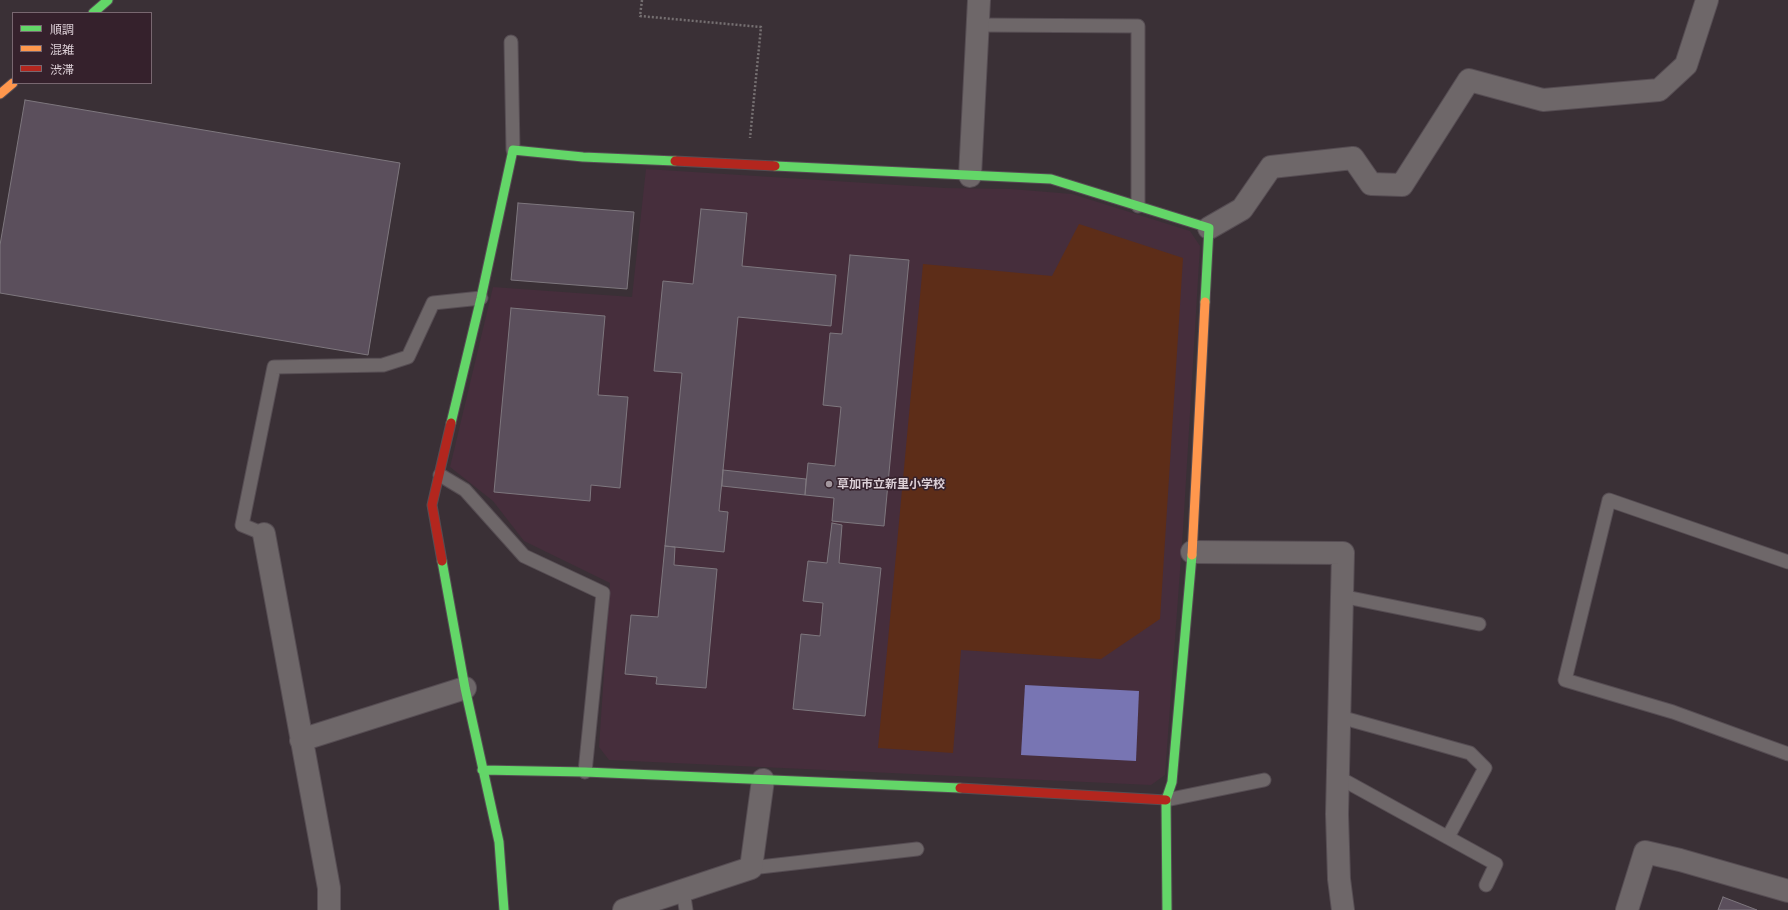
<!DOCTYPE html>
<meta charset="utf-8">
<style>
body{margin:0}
#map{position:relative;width:1788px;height:910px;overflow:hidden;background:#3a3036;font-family:Commissioner,"Noto Sans JP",sans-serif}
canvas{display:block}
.legend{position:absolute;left:12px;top:12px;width:140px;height:72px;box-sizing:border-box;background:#35212c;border:1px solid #786770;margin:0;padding:5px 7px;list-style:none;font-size:12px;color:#dccfd6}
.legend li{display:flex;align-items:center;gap:8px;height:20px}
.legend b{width:20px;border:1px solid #786770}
</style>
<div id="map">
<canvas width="1788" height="910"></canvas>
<ul class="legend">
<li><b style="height:5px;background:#63d668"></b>順調</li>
<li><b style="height:5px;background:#ff974d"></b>混雑</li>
<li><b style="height:5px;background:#b3261e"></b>渋滞</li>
</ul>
</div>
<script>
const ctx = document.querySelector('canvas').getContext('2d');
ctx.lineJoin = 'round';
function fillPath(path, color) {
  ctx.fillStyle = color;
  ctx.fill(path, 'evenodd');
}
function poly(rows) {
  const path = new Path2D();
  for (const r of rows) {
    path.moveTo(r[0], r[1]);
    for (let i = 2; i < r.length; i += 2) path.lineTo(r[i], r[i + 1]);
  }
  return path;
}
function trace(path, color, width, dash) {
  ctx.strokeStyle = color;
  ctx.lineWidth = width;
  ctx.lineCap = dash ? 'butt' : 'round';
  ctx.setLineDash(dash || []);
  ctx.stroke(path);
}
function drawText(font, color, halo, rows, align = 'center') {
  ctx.font = font + ' Commissioner,"Noto Sans JP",sans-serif';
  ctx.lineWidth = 3;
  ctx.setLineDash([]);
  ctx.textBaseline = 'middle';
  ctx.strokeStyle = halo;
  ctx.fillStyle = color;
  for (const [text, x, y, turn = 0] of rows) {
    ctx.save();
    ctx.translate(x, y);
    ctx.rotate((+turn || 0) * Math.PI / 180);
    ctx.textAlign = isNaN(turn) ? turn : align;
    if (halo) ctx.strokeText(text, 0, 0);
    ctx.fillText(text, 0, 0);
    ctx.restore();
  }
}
const built = poly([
 [646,169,945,188,1011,189,1072,194,1190,231,1200,246,1183,530,1165,775,1151,785,609,760,599,747,610,583,524,541,493,501,450,467,493,287,632,297]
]);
const green = poly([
 [1079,224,1183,258,1160,619,1101,659,961,650,953,753,878,748,923,264,1052,276]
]);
const water = poly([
 [1025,685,1139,691,1136,761,1021,755]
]);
const building = poly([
 [25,100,400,163,368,355,0,293,0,245,25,100],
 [518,203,634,212,627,289,511,280,518,203],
 [701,209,747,213,742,266,836,275,831,326,738,317,719,511,728,512,724,552,665,546,682,373,654,371,663,281,693,284,701,209],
 [850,255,909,260,884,526,832,521,834,498,805,495,808,463,835,466,841,407,823,405,830,333,842,334,850,255],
 [511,308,605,316,598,395,628,397,620,488,591,485,590,501,494,492,511,308],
 [723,470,806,479,805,495,722,486,723,470],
 [832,523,842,525,839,563,881,568,865,716,793,709,801,634,820,636,823,603,803,601,808,561,827,563,832,523],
 [665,546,675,547,674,565,717,569,706,688,656,684,657,677,625,674,631,615,658,617,665,546],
 [1723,897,1757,910,1718,910,1723,897]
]);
const path = poly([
 [642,0,640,16,761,27,750,138]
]);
const lane = poly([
 [978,25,1138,26,1138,206],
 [511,42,513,150],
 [440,475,465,490,524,556,603,593,585,772],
 [264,534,242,525,274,367,383,365,408,357,433,303,481,298],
 [1788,562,1609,500,1565,680,1673,712,1788,754],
 [1341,596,1479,624],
 [1340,717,1470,753,1485,768,1448,837],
 [1338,777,1496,864,1486,885],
 [1166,800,1264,780],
 [751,868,917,849],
 [683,890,686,910]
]);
const street = poly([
 [970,176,979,0],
 [1209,228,1242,209,1271,167,1353,158,1371,184,1402,185,1469,80,1543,100,1659,90,1686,65,1707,0],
 [264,534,329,888,329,910],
 [1192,552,1343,553,1337,814,1339,879,1343,910],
 [301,740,465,688],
 [624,910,751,868,763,780],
 [1627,910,1645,852,1680,860,1788,891]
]);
const fast = poly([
 [93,13,108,0],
 [775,166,1051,179,1209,228,1205,302],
 [451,423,481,298,513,150,583,157,675,161],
 [442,561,465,688,499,842,504,910],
 [482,770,585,772,960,788],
 [1167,910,1166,800,1172,782,1192,555]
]);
const slow = poly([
 [0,94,13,83],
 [1192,555,1205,302]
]);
const jam = poly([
 [675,161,775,166],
 [442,561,432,505,451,423],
 [960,788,1166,800]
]);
const markers = [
 [829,484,4,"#a3979e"]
];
const poiNames = [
 ["草加市立新里小学校",837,484]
];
fillPath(built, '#462e3c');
fillPath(green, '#5d2d18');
fillPath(water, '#7875b3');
fillPath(building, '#5b4f5c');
trace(building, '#7e777e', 1);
trace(lane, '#564d53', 15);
trace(street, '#564d53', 24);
trace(fast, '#564d53', 11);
trace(slow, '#564d53', 11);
trace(jam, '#564d53', 11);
trace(path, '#756f71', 2.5, [2, 2]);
trace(lane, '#6e6769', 13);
trace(street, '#6e6769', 22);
trace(fast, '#63d668', 9);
trace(slow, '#ff974d', 9);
trace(jam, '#b3261e', 9);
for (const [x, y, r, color] of markers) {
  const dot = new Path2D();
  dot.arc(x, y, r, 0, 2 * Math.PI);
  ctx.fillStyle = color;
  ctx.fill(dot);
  trace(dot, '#35212c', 1.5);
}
drawText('bold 12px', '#dccfd6', '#35212c', poiNames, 'left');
</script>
